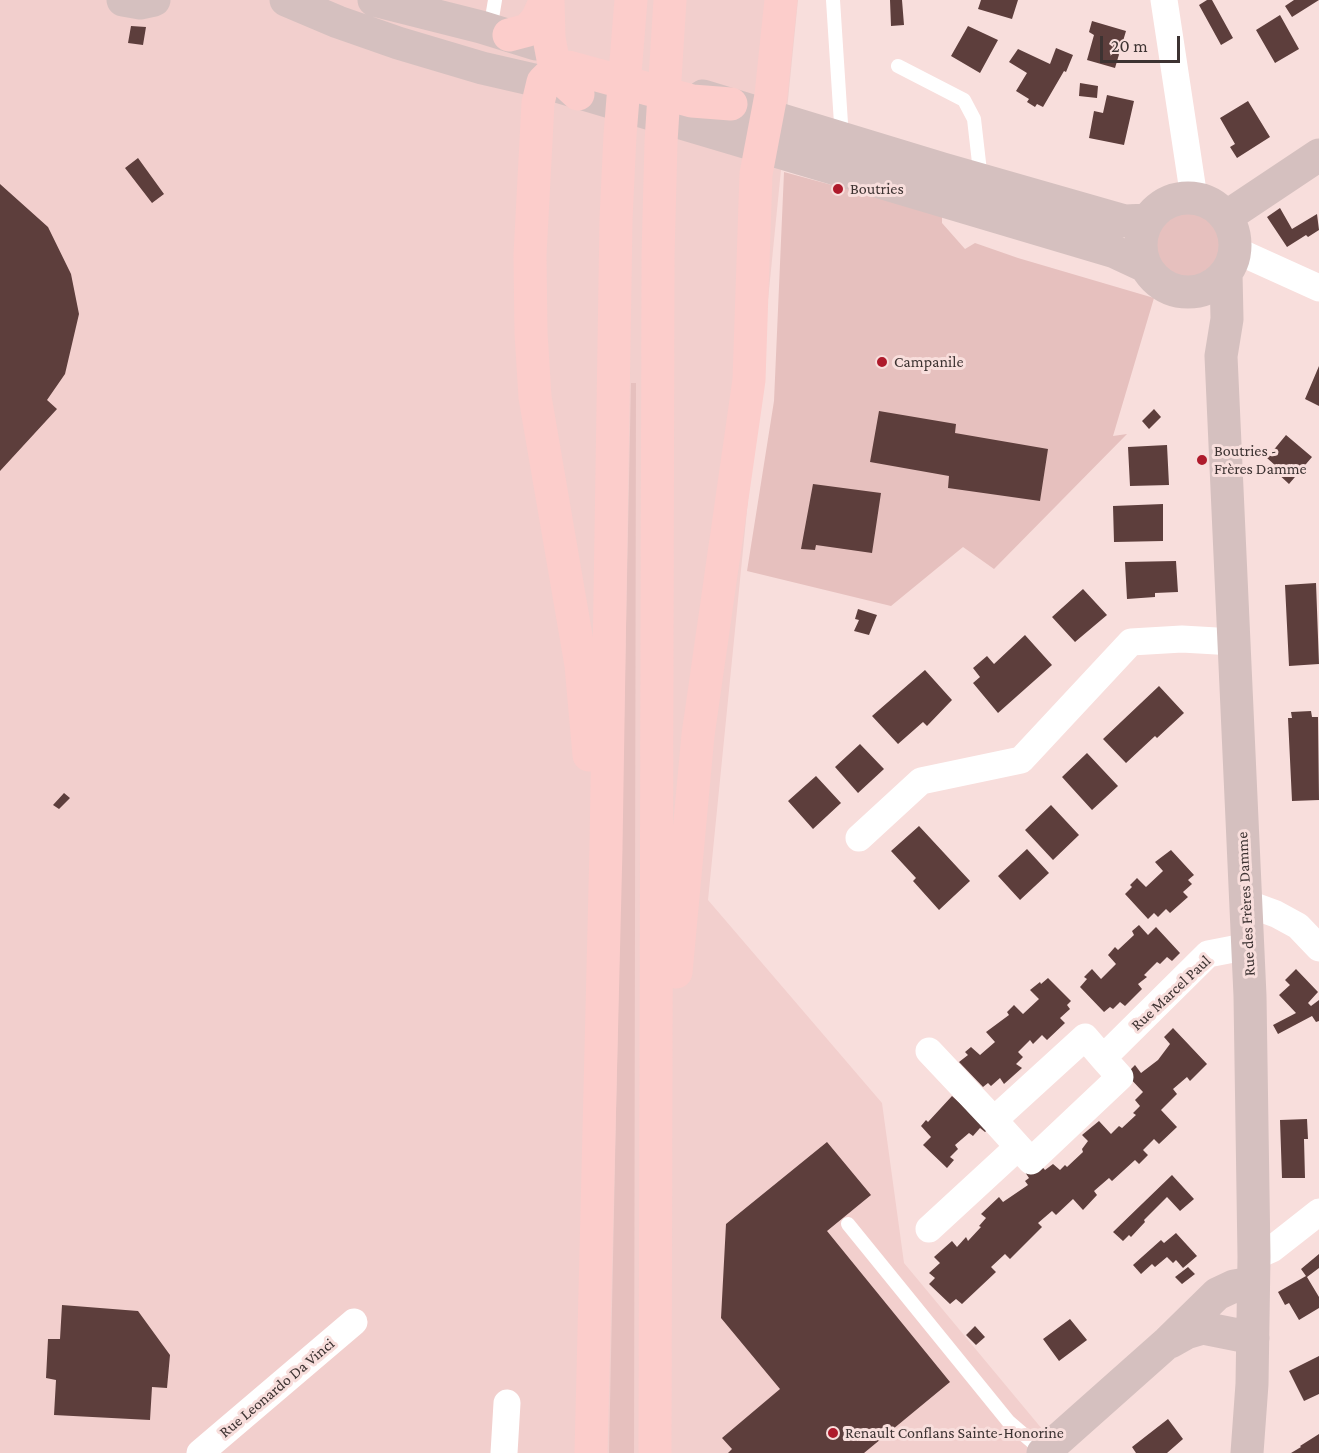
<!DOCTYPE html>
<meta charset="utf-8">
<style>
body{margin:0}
#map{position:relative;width:1319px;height:1453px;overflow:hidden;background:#f8dedc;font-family:"Crimson Pro",serif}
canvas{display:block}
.scale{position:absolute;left:1100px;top:36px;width:80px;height:27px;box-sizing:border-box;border:3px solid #3d3332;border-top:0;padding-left:8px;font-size:18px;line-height:21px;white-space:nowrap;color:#3d3332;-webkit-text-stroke:4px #f8dedc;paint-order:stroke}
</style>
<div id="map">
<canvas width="1319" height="1453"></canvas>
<div class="scale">20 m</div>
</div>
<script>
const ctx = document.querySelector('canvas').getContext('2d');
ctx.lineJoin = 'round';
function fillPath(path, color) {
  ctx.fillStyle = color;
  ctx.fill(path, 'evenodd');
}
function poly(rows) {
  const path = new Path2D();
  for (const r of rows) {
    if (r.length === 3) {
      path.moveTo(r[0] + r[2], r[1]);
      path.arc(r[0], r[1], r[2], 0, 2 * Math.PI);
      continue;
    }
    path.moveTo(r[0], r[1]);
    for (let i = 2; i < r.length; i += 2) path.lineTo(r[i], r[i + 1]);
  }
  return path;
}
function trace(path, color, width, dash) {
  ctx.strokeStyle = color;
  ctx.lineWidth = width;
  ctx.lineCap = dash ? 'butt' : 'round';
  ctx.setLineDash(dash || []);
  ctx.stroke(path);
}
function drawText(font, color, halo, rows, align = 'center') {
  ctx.font = font + ' "Crimson Pro",serif';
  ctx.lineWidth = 6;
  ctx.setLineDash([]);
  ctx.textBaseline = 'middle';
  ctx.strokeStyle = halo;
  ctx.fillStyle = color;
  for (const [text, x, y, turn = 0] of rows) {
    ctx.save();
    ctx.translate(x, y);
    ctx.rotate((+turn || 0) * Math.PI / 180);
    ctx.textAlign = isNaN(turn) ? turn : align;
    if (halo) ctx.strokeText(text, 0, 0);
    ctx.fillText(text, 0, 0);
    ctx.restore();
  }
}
const built = poly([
 [0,0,798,0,708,900,882,1103,904,1263,1062,1453,0,1453]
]);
const green = poly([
 [784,172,942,215,942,223,965,249,975,243,1018,258,1154,298,1113,436,1127,434,994,569,963,547,891,606,747,571,774,401],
 [1187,245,33],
 [631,383,636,383,634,1453,609,1453]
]);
const building = poly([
 [890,0,902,0,904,25,891,26],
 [981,0,1018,0,1012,19,978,9],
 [1207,0,1212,0,1233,38,1221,45,1199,5],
 [1294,0,1319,0,1292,17,1285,6],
 [1280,15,1299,49,1275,63,1256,30],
 [1092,21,1126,31,1115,68,1087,60,1094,35,1089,32],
 [131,26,146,27,143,45,128,43],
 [968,26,998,40,980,73,951,56],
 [1056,48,1073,55,1066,72,1064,71,1043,107,1037,104,1035,107,1027,102,1029,99,1016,91,1027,73,1009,62,1018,49,1050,64],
 [1080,83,1098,86,1097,98,1079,96],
 [1107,95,1134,101,1124,145,1089,138,1094,111,1103,113],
 [1248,101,1270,137,1237,158,1230,147,1235,144,1220,118],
 [138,158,164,194,152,203,125,168],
 [0,184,48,227,71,274,79,314,65,374,47,400,57,409,0,471],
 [1280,208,1292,229,1317,214,1319,230,1308,237,1306,235,1287,247,1267,217],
 [1319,366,1319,406,1305,399],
 [1154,409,1161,417,1149,429,1142,421],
 [879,411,956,424,955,433,1048,449,1040,501,948,488,949,476,870,462],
 [1286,435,1312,457,1289,484,1275,471,1277,467,1267,458],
 [1167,445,1169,485,1130,486,1128,447],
 [813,484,881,493,872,553,816,545,815,550,801,549],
 [1163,504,1163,541,1114,542,1113,506],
 [1176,561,1178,592,1155,593,1155,597,1127,599,1125,562],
 [1316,583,1319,664,1289,666,1285,585],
 [1083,589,1107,615,1075,642,1052,617],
 [858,609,877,615,869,635,854,631,859,620,855,619],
 [1025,635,1052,665,998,713,973,683,980,677,973,668,987,656,994,664],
 [925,670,952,700,927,726,923,722,898,744,872,716],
 [1159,686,1184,713,1157,738,1155,736,1126,763,1103,739],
 [1311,711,1312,717,1318,717,1319,800,1292,801,1288,718,1292,718,1291,712],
 [860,744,884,769,858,793,835,767],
 [1087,753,1118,786,1092,810,1062,777],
 [816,776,841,803,813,829,788,801],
 [64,793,70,798,59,809,53,805],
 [1051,805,1079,835,1053,860,1025,830],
 [919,826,970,881,939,910,913,881,916,878,891,851],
 [1027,849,1049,873,1020,900,998,876],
 [1171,850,1194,875,1188,880,1192,884,1183,892,1188,897,1170,913,1166,909,1158,917,1154,913,1148,919,1125,894,1132,887,1130,885,1137,878,1146,887,1163,871,1155,862],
 [1139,925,1148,935,1156,927,1180,953,1172,961,1167,957,1160,964,1157,962,1144,975,1147,977,1138,984,1142,989,1125,1006,1120,1002,1113,1009,1110,1007,1104,1012,1080,987,1087,979,1084,977,1092,969,1101,979,1116,964,1108,955,1115,947,1118,950,1134,935,1132,931],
 [1296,969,1318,992,1308,1003,1311,1006,1319,1000,1319,1021,1316,1022,1312,1016,1278,1034,1273,1025,1296,1013,1279,995,1290,985,1285,980],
 [1048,978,1071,1001,1067,1005,1070,1009,1060,1018,1065,1023,1047,1040,1042,1035,1033,1044,1030,1040,1018,1052,1023,1057,1016,1064,1022,1068,1004,1084,1000,1078,991,1086,988,1083,983,1087,959,1062,968,1055,965,1052,971,1047,980,1055,995,1042,986,1032,1009,1015,1007,1012,1014,1005,1023,1014,1039,999,1030,990,1040,982,1041,984],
 [1173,1028,1207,1064,1190,1081,1187,1077,1173,1089,1177,1094,1161,1110,1177,1127,1159,1144,1154,1139,1143,1150,1148,1155,1139,1164,1135,1160,1112,1181,1109,1178,1094,1191,1097,1195,1083,1210,1073,1199,1056,1215,1052,1211,1038,1223,1042,1227,1010,1259,1005,1254,991,1267,996,1272,962,1304,956,1299,950,1304,929,1284,935,1278,929,1273,940,1263,934,1257,952,1241,957,1247,966,1237,968,1241,981,1227,979,1226,986,1218,981,1214,999,1197,1003,1202,1028,1185,1025,1181,1029,1178,1025,1172,1037,1161,1045,1170,1053,1164,1060,1170,1065,1165,1067,1167,1083,1152,1082,1149,1088,1141,1082,1135,1099,1121,1111,1134,1119,1126,1122,1128,1136,1115,1133,1113,1140,1106,1135,1100,1143,1092,1126,1074,1135,1065,1141,1073,1158,1060,1170,1044,1164,1037],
 [952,1096,963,1106,993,1125,985,1132,980,1128,973,1136,969,1133,955,1145,958,1149,950,1157,954,1160,947,1168,923,1145,931,1137,921,1126,926,1120,928,1122],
 [1307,1119,1308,1139,1304,1139,1305,1178,1282,1178,1280,1120],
 [827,1142,871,1195,827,1231,950,1382,864,1453,728,1453,732,1449,722,1438,780,1389,721,1318,726,1224],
 [1172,1175,1194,1199,1180,1211,1167,1197,1144,1220,1145,1222,1131,1237,1129,1235,1123,1241,1113,1232],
 [1176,1233,1197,1256,1183,1268,1176,1260,1173,1263,1167,1257,1155,1267,1152,1264,1141,1274,1133,1265,1161,1240,1164,1243],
 [1319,1254,1319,1268,1307,1277,1319,1297,1319,1308,1299,1320,1289,1303,1285,1305,1278,1292,1306,1276,1301,1269],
 [1188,1267,1195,1274,1182,1284,1175,1277],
 [62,1305,138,1311,170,1355,167,1388,152,1387,150,1420,54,1415,56,1380,46,1378,48,1339,60,1339],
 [1070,1319,1087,1340,1059,1361,1043,1339],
 [975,1326,985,1337,976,1345,966,1335],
 [1319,1356,1319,1394,1304,1401,1289,1371],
 [1168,1419,1183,1439,1167,1453,1136,1453,1132,1447],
 [1319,1434,1319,1453,1291,1453,1301,1447,1300,1446]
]);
const lane = poly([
 [833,0,842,139],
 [490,30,495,0],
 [898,66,964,100,974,119,981,180],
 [848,1224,1008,1421,1044,1452]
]);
const street = poly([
 [1164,0,1194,198],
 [1235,250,1319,288],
 [859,838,921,781,1021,760,1131,642,1182,639,1234,642],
 [1246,903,1276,914,1298,926,1319,948],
 [929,1051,994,1120,1085,1037,1103,1058,1208,954,1249,946],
 [994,1120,1031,1161,1120,1077,1103,1058],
 [929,1229,1018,1147],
 [1254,1257,1272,1249,1319,1212],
 [200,1453,354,1322],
 [504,1453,507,1403]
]);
const secondary = poly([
 [123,0,140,3,154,0],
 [286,0,338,22,398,43,482,68,543,82,1115,252,1145,266],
 [374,0,481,27,536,44],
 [703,96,943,169,1125,221,1148,220],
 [1188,245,47],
 [1226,217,1319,155],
 [1226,273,1227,319,1221,356,1250,996,1254,1257,1252,1384,1247,1453],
 [1170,1342,1186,1333,1203,1328,1253,1338],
 [1043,1453,1168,1342,1217,1294,1234,1286,1252,1283]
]);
const primary = poly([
 [548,0,549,38,553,59,566,83,578,94],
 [509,35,528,30,537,19,546,0],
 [589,755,581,665,535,397,531,333,530,255,538,103,543,82,550,75,568,67,692,101,731,104],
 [676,972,698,735,749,380,756,174,771,95,781,0],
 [591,1453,606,848,616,219,620,135,631,0],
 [655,1453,658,256,661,142,670,0]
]);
const markers = [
 [838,189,6,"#ae1a2b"],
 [882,362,6,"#ae1a2b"],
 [1202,460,6,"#ae1a2b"],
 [833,1433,6,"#ae1a2b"]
];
const poiNames = [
 ["Boutries",850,189],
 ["Campanile",894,362],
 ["Boutries -",1214,451],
 ["Frères Damme",1214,469],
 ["Renault Conflans Sainte-Honorine",845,1433]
];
const streetNames = [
 ["Rue des Frères Damme",1246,904,-93],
 ["Rue Marcel Paul",1171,993,-43],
 ["Rue Leonardo Da Vinci",277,1388,-40]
];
fillPath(built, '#f2cfcd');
fillPath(green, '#e6c0be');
fillPath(building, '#5d3e3c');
trace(lane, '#fff', 14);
trace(street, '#fff', 27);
trace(secondary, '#d5c0bf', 33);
trace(primary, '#fccdcb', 33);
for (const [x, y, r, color] of markers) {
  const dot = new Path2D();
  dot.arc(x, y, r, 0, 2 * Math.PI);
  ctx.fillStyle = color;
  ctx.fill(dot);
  trace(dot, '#f8dedc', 2);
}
drawText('16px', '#3d3332', '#f8dedc', poiNames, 'left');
drawText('16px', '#3d3332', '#f8dedc', streetNames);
</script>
